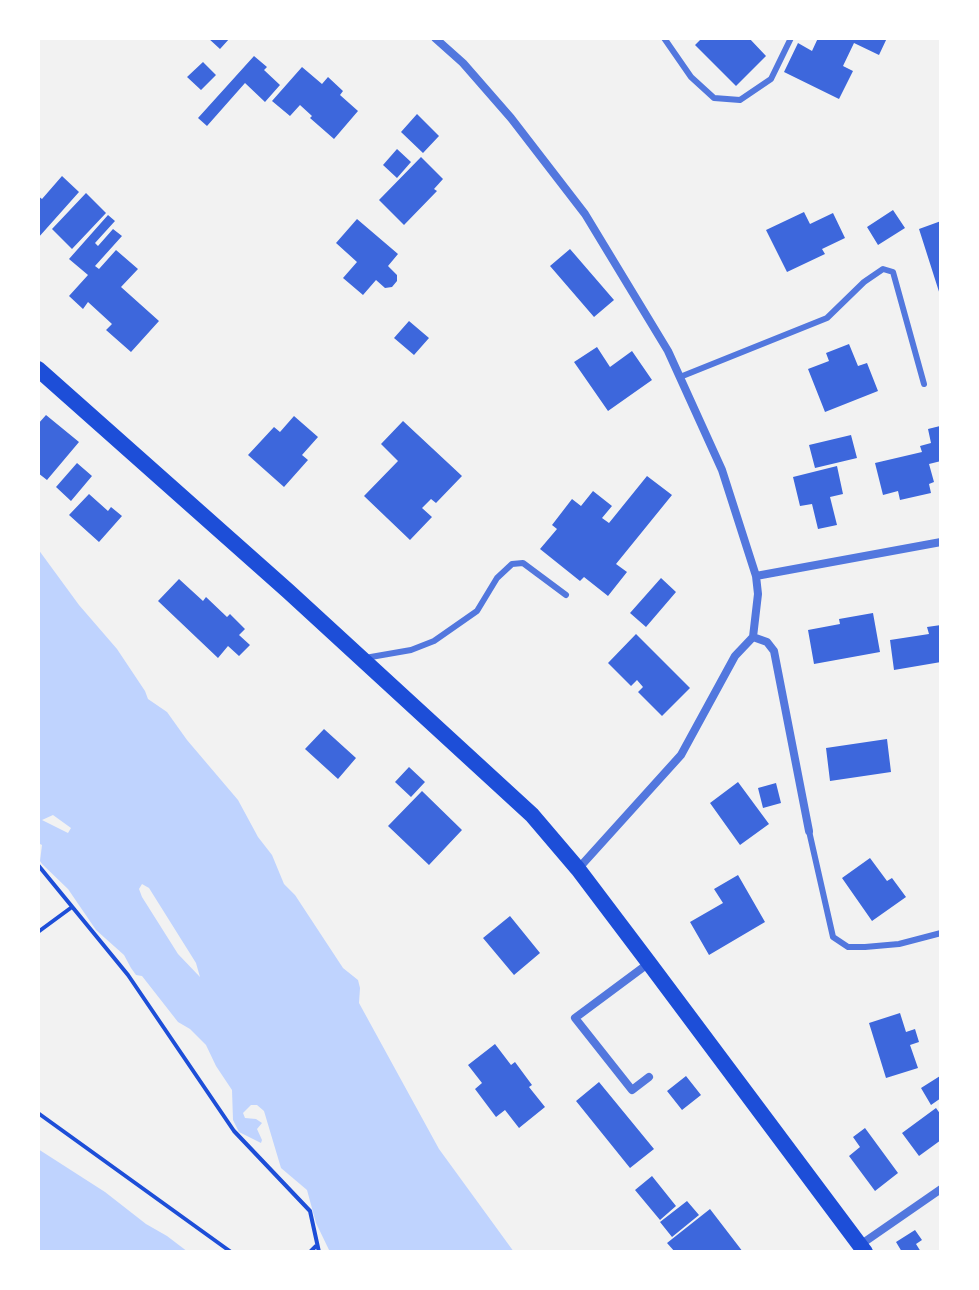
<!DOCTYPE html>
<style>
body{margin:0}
#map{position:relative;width:979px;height:1290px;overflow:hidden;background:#f2f2f2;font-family:"Roboto Condensed",sans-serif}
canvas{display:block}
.frame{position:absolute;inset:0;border:40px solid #fff;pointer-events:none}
</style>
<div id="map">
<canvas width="979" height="1290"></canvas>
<div class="frame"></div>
</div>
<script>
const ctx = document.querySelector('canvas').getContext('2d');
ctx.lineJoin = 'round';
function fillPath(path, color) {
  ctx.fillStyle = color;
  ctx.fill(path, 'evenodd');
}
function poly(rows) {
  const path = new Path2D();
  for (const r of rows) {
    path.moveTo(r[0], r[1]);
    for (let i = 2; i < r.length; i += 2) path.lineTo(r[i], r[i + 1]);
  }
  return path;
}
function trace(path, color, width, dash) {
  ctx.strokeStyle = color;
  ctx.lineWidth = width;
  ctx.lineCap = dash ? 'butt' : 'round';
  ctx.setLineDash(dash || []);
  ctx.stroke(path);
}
const water = poly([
 [38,549,79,605,117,649,145,691,148,699,167,712,187,740,238,800,258,837,272,855,284,884,295,895,343,968,358,980,360,988,359,1003,439,1149,514,1252,330,1252,316,1223,307,1190,281,1168,264,1111,257,1105,251,1105,243,1113,245,1118,256,1119,262,1123,257,1129,262,1140,261,1143,239,1132,233,1120,232,1090,216,1066,206,1045,190,1029,178,1022,142,976,136,975,131,968,124,955,96,930,68,889,42,864,40,861,42,845,38,843],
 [53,815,71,828,68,833,42,820],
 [142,884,149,888,196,963,200,977,178,954,142,897,139,889],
 [38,1149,105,1192,146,1224,167,1236,188,1252,38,1252]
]);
const building = poly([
 [208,38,230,38,220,49],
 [702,38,749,38,766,56,736,86,695,45],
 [818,38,887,38,879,55,854,43,843,66,853,71,839,99,784,72,798,43,812,51],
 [254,56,267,67,264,70,280,85,265,102,245,83,207,126,198,118],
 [203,62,216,75,201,90,187,77],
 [302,67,322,84,328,77,343,91,340,95,358,111,334,139,310,118,312,116,300,105,290,116,272,101],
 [417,114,439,136,423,153,401,132],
 [397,149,411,162,397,178,383,165],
 [421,157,443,179,434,189,437,191,404,225,379,200],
 [62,176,79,192,38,238,38,196,42,199],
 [86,193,106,213,72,249,52,229],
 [893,210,905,228,878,245,867,227],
 [804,212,810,224,833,213,845,238,822,249,825,254,787,272,766,230],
 [108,215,115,221,95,243,98,246,113,229,122,236,95,266,99,269,116,250,138,269,121,287,159,321,131,352,106,330,112,324,88,302,83,309,69,296,88,275,69,259],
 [357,219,398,254,388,266,397,275,397,281,392,287,385,288,376,280,363,295,343,278,357,262,336,243],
 [941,221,941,298,919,229],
 [570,249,614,300,594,317,550,266],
 [409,321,429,338,414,355,394,338],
 [849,344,858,366,867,363,878,391,825,412,808,369,829,361,826,353],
 [597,347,610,367,632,351,652,380,608,411,574,362],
 [46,415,79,442,47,480,38,473,38,424],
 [294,416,318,437,302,455,308,460,284,487,248,455,274,427,280,432],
 [403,421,462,476,436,503,431,499,422,508,432,517,410,540,364,496,398,461,381,444],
 [940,426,941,461,929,464,934,482,929,484,931,493,900,500,898,491,883,495,875,463,922,452,920,446,931,443,928,429],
 [851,435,857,458,815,468,809,445],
 [77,463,92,476,71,501,56,487],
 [837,466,843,494,830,497,837,525,818,529,812,504,800,506,793,477],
 [647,476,672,495,616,564,627,572,608,596,584,577,580,581,540,549,557,529,552,525,572,499,581,506,593,491,612,506,602,518,609,523],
 [89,494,108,511,111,507,122,516,99,542,69,515],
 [661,578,676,592,646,627,630,613],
 [179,579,203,601,206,597,227,617,230,614,245,629,239,635,250,645,239,656,228,646,218,658,158,601],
 [873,613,880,652,814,664,808,630,840,624,839,619],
 [941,625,941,662,894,670,890,640,929,634,927,627],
 [636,634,690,688,662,716,638,692,643,687,637,680,631,686,608,663],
 [324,729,356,758,338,779,305,749],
 [887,739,891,772,830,781,826,748],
 [409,767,425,782,411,797,395,782],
 [738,782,769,824,740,845,710,803],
 [776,783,781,803,763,808,758,788],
 [422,791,462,830,429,865,388,826],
 [870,858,887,881,892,878,906,897,872,921,842,878],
 [738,875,765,922,709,955,690,922,723,903,714,889],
 [510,916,540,953,514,975,483,938],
 [900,1013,906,1032,915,1029,919,1042,910,1045,918,1068,886,1078,869,1023],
 [495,1044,511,1065,515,1062,532,1085,529,1087,545,1107,519,1128,505,1110,496,1117,475,1089,482,1083,468,1065],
 [686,1076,701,1095,682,1110,667,1091],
 [940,1076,941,1098,931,1105,921,1088],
 [599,1082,654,1149,630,1168,576,1101],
 [936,1108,941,1115,941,1140,919,1156,902,1133],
 [865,1128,898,1173,875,1191,849,1156,860,1147,853,1137],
 [652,1176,676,1206,660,1220,635,1190],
 [687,1201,699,1215,672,1237,660,1222],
 [710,1209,743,1252,675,1252,667,1243],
 [915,1230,922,1240,916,1244,921,1252,902,1252,896,1242]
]);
const path = poly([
 [38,865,128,975,234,1131,310,1211,319,1252],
 [38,932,72,907],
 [38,1113,231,1252],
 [310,1252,316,1246]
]);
const service = poly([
 [664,38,691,77,714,98,740,100,771,79,791,38],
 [680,377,827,318,864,282,883,269,893,272,924,384],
 [365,658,411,650,434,641,477,611,497,578,512,564,523,563,566,595],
 [809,831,833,937,848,947,865,947,899,944,941,933]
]);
const minor = poly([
 [435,38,463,63,511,118,585,214,668,351,722,470,756,576,758,594,753,637,735,656,681,755,578,869],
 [756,576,941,542],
 [753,637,767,642,774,651,809,831],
 [649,1077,632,1090,575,1018,649,963],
 [860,1245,941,1189]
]);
const secondary = poly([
 [38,369,288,591,532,815,578,869,649,963,865,1252]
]);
fillPath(water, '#bfd3fe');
fillPath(building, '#3d67dc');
trace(path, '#1d4ed8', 4);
trace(service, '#5277de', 6);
trace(minor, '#5277de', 8);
trace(secondary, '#1d4ed8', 16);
</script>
